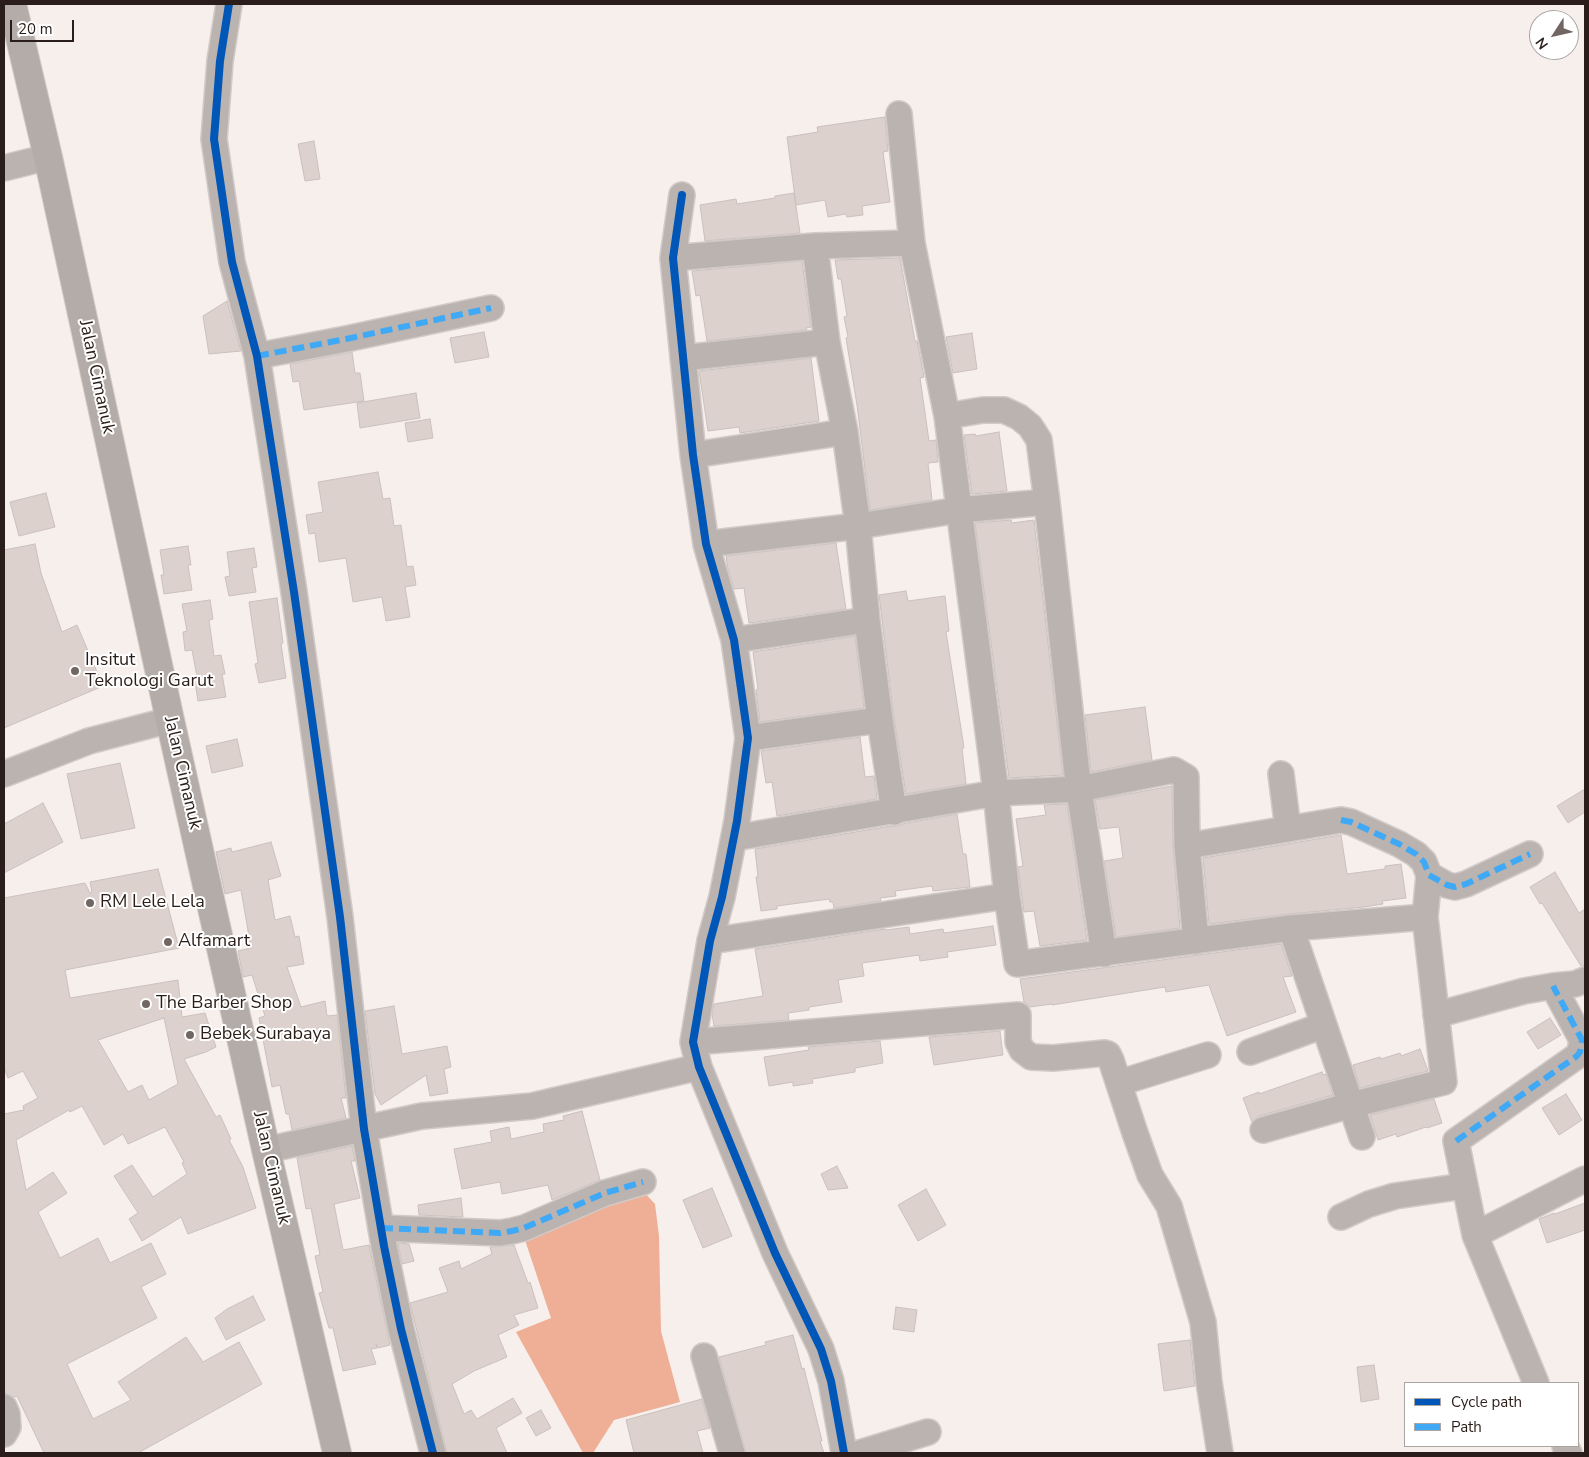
<!DOCTYPE html>
<style>
body{margin:0}
#map{position:relative;width:1589px;height:1457px;overflow:hidden;background:#f7efec;font-family:"Nunito Sans",sans-serif}
canvas{display:block}
.frame{position:absolute;inset:0;border:5px solid #2b1d19;pointer-events:none}
.legend{position:absolute;left:1404px;top:1382px;width:175px;height:65px;box-sizing:border-box;background:#fff;border:1px solid #aaa5a3;margin:0;padding:6px 9px;list-style:none;font-size:15px;color:#2b1d19}
.legend li{display:flex;align-items:center;gap:10px;height:25px}
.legend b{width:25px;border:1px solid #aaa5a3}
.north{position:absolute;left:1529px;top:10px;width:50px;height:50px;box-sizing:border-box;background:#fff;border:1px solid #aaa5a3;border-radius:50%;rotate:235deg;font-size:14px;font-weight:700;line-height:20px;text-align:center;color:#2b1d19}
.north::after{content:'';display:block;margin:auto;width:18px;height:22px;background:#726663;clip-path:polygon(50% 0,100% 100%,50% 72%,0 100%)}
.scale{position:absolute;left:10px;top:20px;width:64px;height:22px;box-sizing:border-box;border:2px solid #2b1d19;border-top:0;padding-left:6px;font-size:15px;line-height:18px;white-space:nowrap;color:#2b1d19;-webkit-text-stroke:4px #fff;paint-order:stroke}
</style>
<div id="map">
<canvas width="1589" height="1457"></canvas>
<div class="frame"></div>
<ul class="legend">
<li><b style="height:6px;background:#0057b8"></b>Cycle path</li>
<li><b style="height:6px;background:#3fa9f5"></b>Path</li>
</ul>
<div class="north">N</div>
<div class="scale">20 m</div>
</div>
<script>
const ctx = document.querySelector('canvas').getContext('2d');
ctx.lineJoin = 'round';
function fillPath(path, color) {
  ctx.fillStyle = color;
  ctx.fill(path, 'evenodd');
}
function poly(rows) {
  const path = new Path2D();
  for (const r of rows) {
    path.moveTo(r[0], r[1]);
    for (let i = 2; i < r.length; i += 2) path.lineTo(r[i], r[i + 1]);
  }
  return path;
}
function trace(path, color, width, dash) {
  ctx.strokeStyle = color;
  ctx.lineWidth = width;
  ctx.lineCap = dash ? 'butt' : 'round';
  ctx.setLineDash(dash || []);
  ctx.stroke(path);
}
function drawText(font, color, halo, rows, align = 'center') {
  ctx.font = font + ' "Nunito Sans",sans-serif';
  ctx.lineWidth = 4;
  ctx.setLineDash([]);
  ctx.textBaseline = 'middle';
  ctx.strokeStyle = halo;
  ctx.fillStyle = color;
  for (const [text, x, y, turn = 0] of rows) {
    ctx.save();
    ctx.translate(x, y);
    ctx.rotate((+turn || 0) * Math.PI / 180);
    ctx.textAlign = isNaN(turn) ? turn : align;
    if (halo) ctx.strokeText(text, 0, 0);
    ctx.fillText(text, 0, 0);
    ctx.restore();
  }
}
const water = poly([
 [644,1192,655,1204,659,1236,661,1331,680,1402,614,1420,593,1453,583,1453,516,1332,551,1318,523,1234]
]);
const building = poly([
 [885,117,888,151,883,152,890,202,862,206,863,215,847,217,846,214,828,217,825,200,796,205,787,137,818,132,817,127,885,117],
 [314,141,320,179,305,181,298,144,314,141],
 [794,193,800,233,705,241,700,205,736,199,737,204,775,198,775,196,794,193],
 [900,258,915,341,917,341,924,377,920,378,929,441,936,440,938,462,928,463,932,500,870,510,857,405,846,338,848,337,844,317,847,316,841,279,838,279,835,260,900,258],
 [802,261,811,327,806,328,807,330,707,341,700,295,696,296,692,271,802,261],
 [227,301,241,351,209,354,203,316,227,301],
 [484,332,489,357,455,363,450,338,484,332],
 [972,333,977,369,953,373,946,337,972,333],
 [352,352,355,373,360,373,364,401,304,410,299,381,293,382,290,364,352,352],
 [811,358,819,421,740,433,739,427,708,431,699,371,811,358],
 [416,393,420,418,360,428,357,403,416,393],
 [430,419,433,438,408,442,405,423,430,419],
 [999,432,1007,491,972,494,964,435,975,434,976,436,999,432],
 [378,472,383,499,390,498,394,526,401,525,407,567,413,566,416,585,405,587,410,617,386,621,382,597,353,602,346,558,319,562,315,533,309,534,306,515,323,512,318,482,378,472],
 [46,493,55,527,19,536,10,502,46,493],
 [1011,520,1012,523,1034,520,1063,775,1009,778,975,523,1011,520],
 [836,543,846,609,749,623,744,588,734,589,728,569,726,556,836,543],
 [35,544,41,573,62,632,77,625,103,686,4,728,4,550,35,544],
 [188,546,191,565,188,565,192,590,164,594,161,575,164,575,160,550,188,546],
 [254,548,257,567,252,568,256,592,229,596,225,577,230,576,227,552,254,548],
 [906,591,908,601,945,596,949,631,946,632,964,748,962,748,966,784,906,794,894,718,879,595,906,591],
 [277,598,283,643,281,644,286,678,259,683,255,664,258,663,249,602,277,598],
 [210,600,213,619,209,620,214,656,221,655,225,674,222,674,226,697,198,701,195,682,198,682,192,650,185,651,183,632,187,631,182,604,210,600],
 [855,636,864,708,760,722,756,690,758,689,753,652,855,636],
 [1145,707,1152,760,1091,772,1085,715,1145,707],
 [860,737,865,777,874,776,877,799,777,816,772,782,766,783,761,751,860,737],
 [237,739,243,766,212,773,206,746,237,739],
 [120,763,135,828,81,839,67,774,120,763],
 [1172,786,1173,847,1180,928,1116,937,1104,861,1123,858,1119,827,1100,829,1095,800,1172,786],
 [1585,789,1585,812,1568,823,1557,806,1585,789],
 [43,803,63,842,4,873,4,824,43,803],
 [1067,804,1087,940,1040,946,1034,911,1024,912,1018,867,1023,866,1016,819,1046,815,1044,805,1067,804],
 [957,814,963,854,966,854,970,887,933,891,932,886,895,891,896,896,880,898,881,901,834,908,833,902,830,902,829,899,777,906,777,909,761,911,756,877,758,877,755,849,891,826,897,826,902,824,957,814],
 [1341,835,1347,874,1385,869,1385,866,1401,864,1406,898,1382,901,1383,904,1364,907,1289,914,1209,924,1203,858,1341,835],
 [271,842,281,876,268,880,275,920,290,916,295,937,299,936,304,964,287,967,301,1007,325,1001,327,1016,337,1015,346,1098,341,1098,346,1118,292,1130,289,1114,286,1114,280,1085,272,1087,259,1018,265,1016,252,975,243,977,238,951,251,948,241,890,225,894,216,852,231,848,232,852,271,842],
 [158,869,179,948,65,970,70,998,178,980,182,1017,205,1013,216,1047,206,1052,184,1059,216,1117,220,1115,231,1139,229,1140,243,1167,256,1208,188,1234,181,1217,142,1241,129,1219,138,1213,114,1176,132,1165,153,1197,187,1174,182,1163,184,1162,165,1127,128,1144,123,1134,104,1145,82,1106,70,1112,69,1110,16,1140,26,1190,53,1172,67,1193,38,1212,60,1258,98,1238,110,1263,151,1243,166,1274,141,1287,157,1318,67,1364,93,1419,131,1400,118,1382,186,1337,203,1362,239,1342,262,1384,138,1453,44,1453,17,1396,14,1397,4,1393,4,1114,24,1110,23,1106,38,1098,23,1071,8,1078,4,1068,4,898,85,883,90,893,92,892,90,882,158,869],
 [164,1018,178,1084,149,1100,142,1085,128,1092,98,1040,164,1018],
 [1555,872,1579,913,1585,909,1585,966,1581,966,1542,903,1540,904,1530,887,1555,872],
 [993,926,996,945,947,952,948,957,920,961,919,955,862,963,864,976,838,980,842,1002,809,1007,809,1010,788,1013,789,1020,714,1026,712,1014,714,1004,763,996,755,949,885,929,886,930,909,927,910,934,943,929,944,933,993,926],
 [1281,944,1292,976,1283,977,1296,1012,1227,1036,1209,985,1166,992,1165,987,1052,1005,1052,1004,1030,1007,1024,1002,1020,979,1281,944],
 [394,1006,402,1054,447,1046,451,1067,444,1069,448,1093,430,1096,426,1075,381,1105,375,1094,365,1011,394,1006],
 [1550,1018,1561,1035,1538,1049,1527,1032,1550,1018],
 [1000,1031,1003,1055,934,1065,929,1037,1000,1031],
 [880,1041,883,1063,855,1068,855,1072,812,1079,813,1083,793,1086,793,1082,769,1086,764,1057,809,1050,808,1047,880,1041],
 [1420,1049,1428,1071,1360,1088,1353,1065,1380,1057,1381,1059,1400,1053,1401,1056,1420,1049],
 [1322,1072,1323,1075,1326,1074,1333,1095,1259,1116,1252,1122,1243,1098,1259,1092,1259,1094,1322,1072],
 [1566,1094,1582,1120,1559,1135,1542,1108,1566,1094],
 [1434,1099,1442,1123,1427,1128,1426,1127,1397,1137,1396,1134,1378,1140,1370,1115,1434,1099],
 [582,1111,600,1180,552,1200,548,1185,502,1194,500,1182,462,1189,454,1149,492,1142,490,1131,509,1127,511,1139,544,1132,543,1124,564,1120,563,1116,582,1111],
 [352,1146,355,1161,351,1161,360,1198,334,1204,343,1250,369,1245,390,1345,378,1348,376,1344,377,1348,371,1349,376,1364,343,1371,333,1328,329,1328,319,1293,323,1292,315,1256,320,1255,311,1208,306,1209,297,1158,352,1146],
 [837,1166,848,1188,828,1190,821,1174,837,1166],
 [712,1188,732,1236,703,1248,683,1200,712,1188],
 [926,1189,946,1225,918,1241,898,1205,926,1189],
 [461,1198,463,1217,419,1215,418,1205,461,1198],
 [1585,1203,1585,1230,1547,1243,1539,1219,1554,1213,1555,1214,1585,1203],
 [398,1243,409,1244,414,1261,402,1264,398,1243],
 [514,1245,528,1283,530,1282,538,1308,514,1315,519,1325,498,1335,507,1357,474,1371,452,1384,464,1414,471,1410,477,1419,513,1398,522,1413,496,1428,507,1453,447,1453,410,1303,448,1292,439,1268,459,1261,461,1269,492,1254,490,1247,514,1245],
 [253,1296,265,1320,226,1340,215,1318,227,1309,253,1296],
 [896,1307,917,1310,914,1332,893,1329,896,1307],
 [793,1335,802,1369,804,1368,822,1441,820,1441,824,1453,746,1453,719,1357,766,1345,765,1342,793,1335],
 [1190,1340,1195,1386,1164,1391,1158,1344,1190,1340],
 [1374,1365,1379,1399,1361,1402,1357,1367,1374,1365],
 [702,1399,710,1428,697,1431,703,1453,634,1453,626,1420,702,1399],
 [541,1410,551,1428,536,1436,526,1418,541,1410]
]);
const minor = poly([
 [229,4,220,61,214,139,232,262,257,356,294,592,340,917,364,1129,384,1246,401,1329,433,1453],
 [899,114,912,243,947,416,996,793,1007,896,1017,964,1291,928,1425,917],
 [4,168,48,157],
 [682,195,673,258,693,455,706,544,734,640,748,738,737,821,722,897,710,941,693,1042,699,1067,775,1253,821,1349,831,1381,844,1453],
 [815,246,827,342,845,432,858,526,867,620,880,720,894,812],
 [673,258,815,246,912,243],
 [257,356,346,339,491,308],
 [683,358,827,342],
 [947,416,983,410,1004,410,1019,417,1030,426,1039,440,1047,502,1078,783,1104,954],
 [693,455,845,432],
 [706,544,858,526,959,510,1047,502],
 [734,640,867,620],
 [748,738,880,720],
 [4,774,89,741,170,720],
 [1281,774,1288,829],
 [734,838,996,793,1079,789,1174,770,1186,777,1187,846,1196,941],
 [1187,846,1341,820,1351,822,1399,844,1416,854,1424,862,1429,875,1425,917,1444,1082,1351,1105,1263,1130],
 [1429,875,1447,885,1455,887,1466,884,1530,854],
 [1291,928,1362,1137],
 [710,941,1007,896],
 [1436,1015,1524,991,1553,986,1575,984,1585,980],
 [693,1042,1018,1015,1018,1042,1022,1050,1031,1057,1053,1058,1105,1053,1108,1054,1111,1060,1135,1133,1150,1175,1169,1206,1203,1322,1209,1382,1220,1453],
 [1250,1052,1324,1025],
 [1119,1083,1208,1055],
 [266,1150,422,1116,532,1106,699,1067],
 [1341,1217,1369,1204,1395,1196,1464,1186],
 [381,1228,500,1233,512,1231,524,1228,605,1193,643,1182],
 [1475,1235,1585,1179],
 [704,1356,732,1453],
 [1536,1383,1475,1235,1456,1141,1577,1056,1580,1052,1582,1040,1553,986],
 [4,1407,7,1414,8,1427,4,1434],
 [1565,1446,1569,1453],
 [860,1453,928,1432]
]);
const major = poly([
 [12,4,48,157,170,720,266,1150,337,1453]
]);
const quiet = poly([
 [257,356,346,339,491,308],
 [1341,820,1351,822,1399,844,1416,854,1424,862,1429,875,1447,885,1455,887,1466,884,1530,854],
 [1456,1141,1577,1056,1580,1052,1582,1040,1553,986],
 [381,1228,500,1233,512,1231,524,1228,605,1193,643,1182]
]);
const cycleway = poly([
 [229,4,220,61,214,139,232,262,257,356,294,592,340,917,364,1129,384,1246,401,1329,433,1453],
 [682,195,673,258,693,455,706,544,734,640,748,738,737,821,722,897,710,941,693,1042,699,1067,775,1253,821,1349,831,1381,844,1453]
]);
const markers = [
 [75,671,5,"#726663"],
 [90,903,5,"#726663"],
 [168,942,5,"#726663"],
 [146,1004,5,"#726663"],
 [190,1035,5,"#726663"]
];
const streetNames = [
 ["Jalan Cimanuk",96,377,78],
 ["Jalan Cimanuk",182,773,77],
 ["Jalan Cimanuk",271,1168,77]
];
const poiNames = [
 ["Insitut",85,661],
 ["Teknologi Garut",85,682],
 ["RM Lele Lela",100,903],
 ["Alfamart",178,942],
 ["The Barber Shop",156,1004],
 ["Bebek Surabaya",200,1035]
];
fillPath(water, '#efaf97');
fillPath(building, '#dcd1cd');
trace(building, '#cac0bc', 1);
trace(minor, '#d1cac7', 28);
trace(major, '#d1cac7', 30);
trace(minor, '#bab3b0', 25);
trace(major, '#b3aca8', 28);
trace(quiet, '#3fa9f5', 6, [12, 6]);
trace(cycleway, '#0057b8', 8);
for (const [x, y, r, color] of markers) {
  const dot = new Path2D();
  dot.arc(x, y, r, 0, 2 * Math.PI);
  ctx.fillStyle = color;
  ctx.fill(dot);
  trace(dot, '#fff', 2);
}
drawText('18px', '#2b1d19', '#fff', streetNames);
drawText('18px', '#2b1d19', '#fff', poiNames, 'left');
</script>
